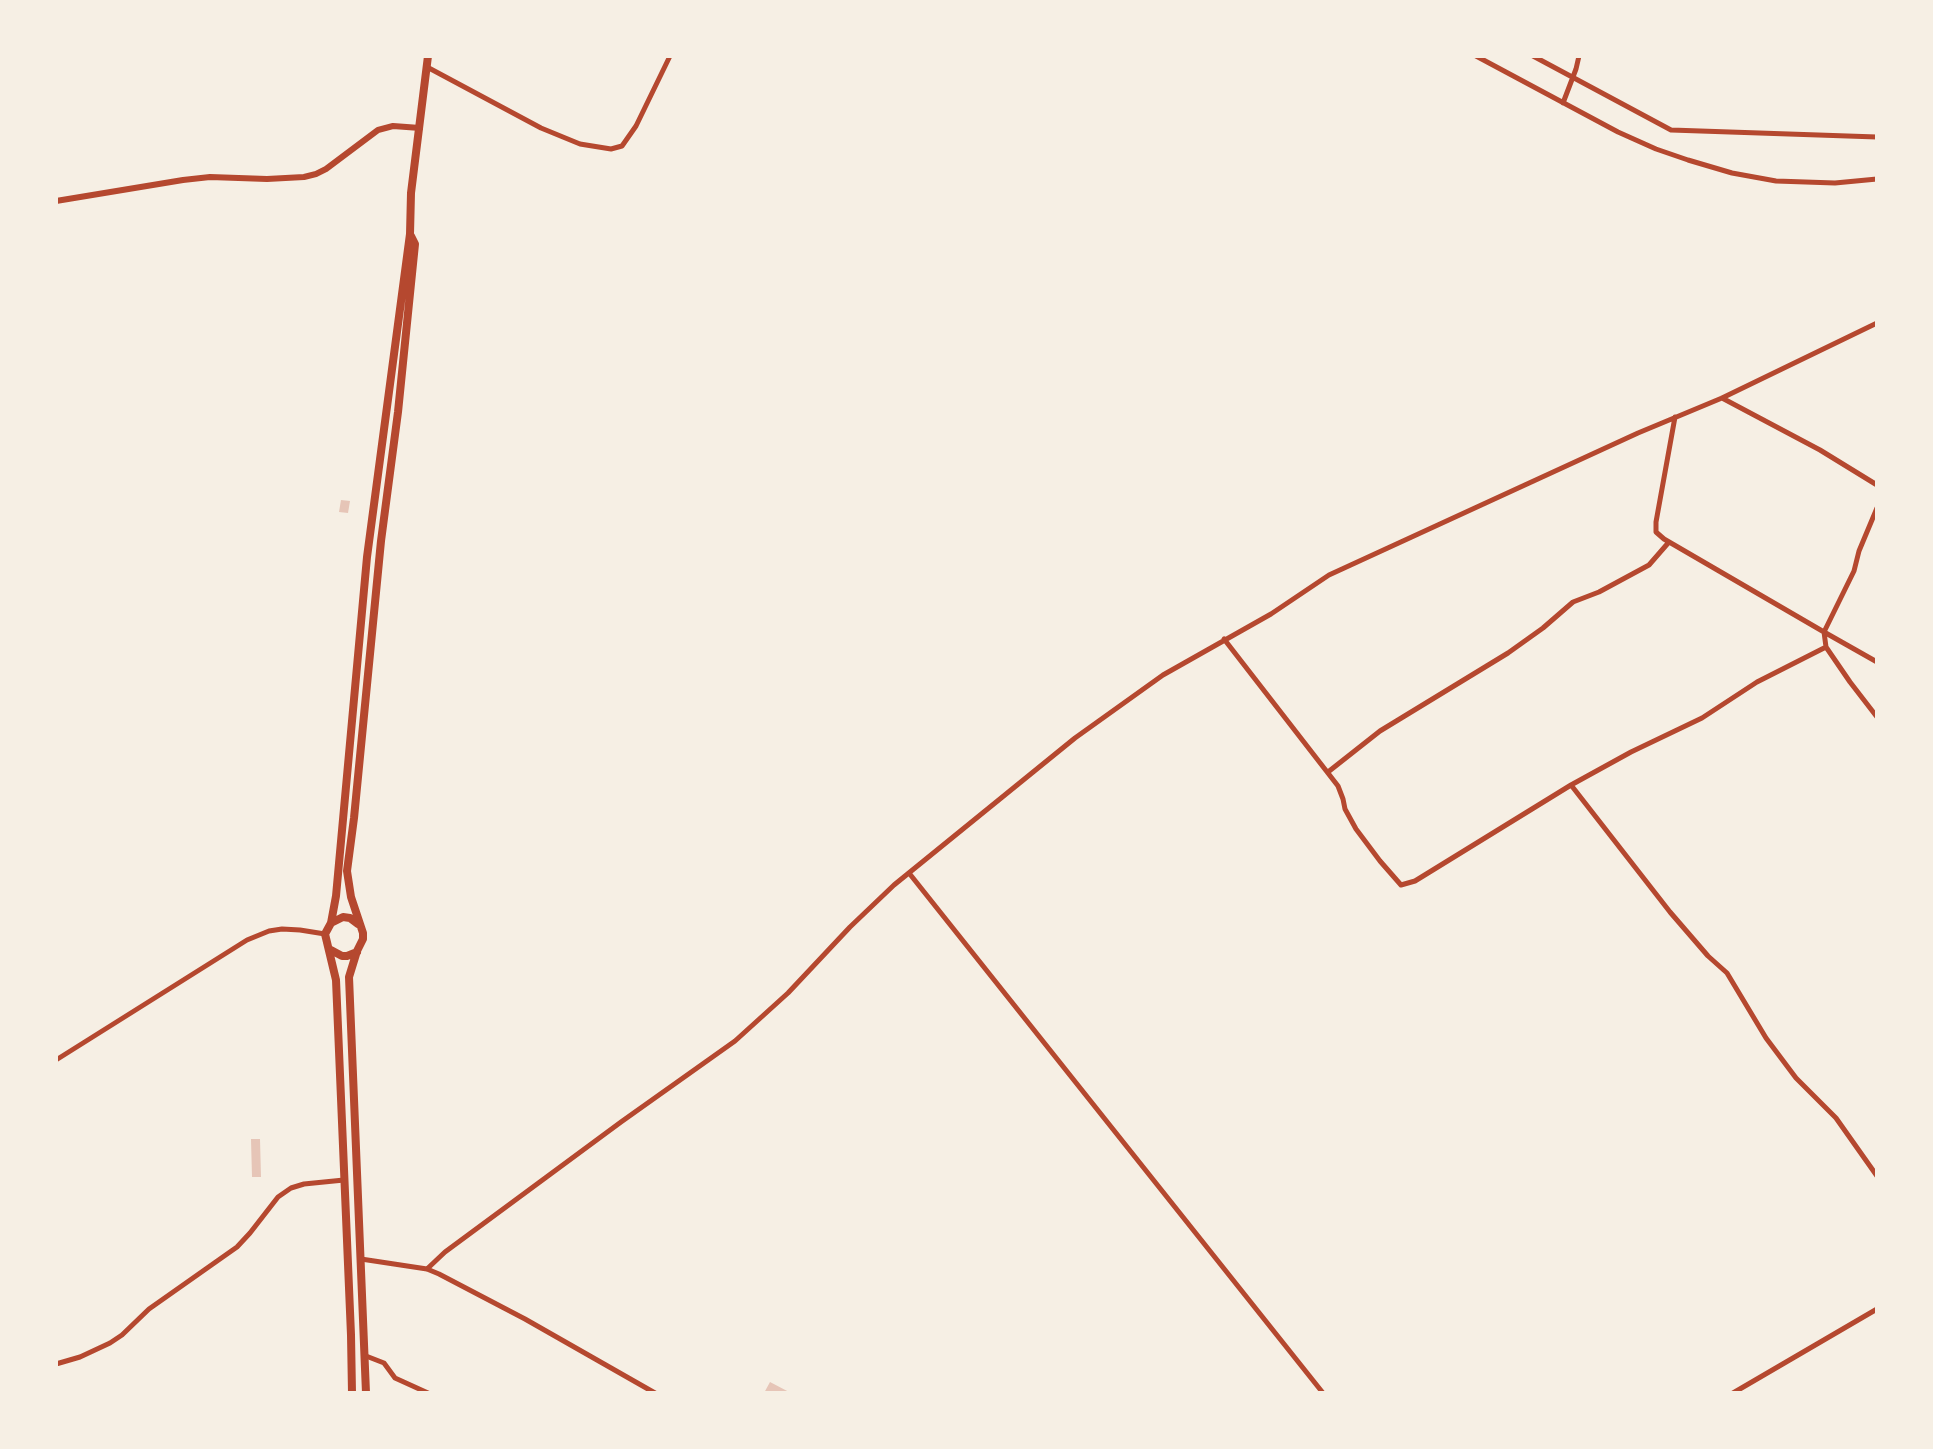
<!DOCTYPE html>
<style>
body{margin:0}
#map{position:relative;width:1933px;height:1449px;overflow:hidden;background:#f6efe4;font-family:"Varela Round",sans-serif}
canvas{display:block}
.frame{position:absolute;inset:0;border:58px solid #f6efe4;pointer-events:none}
</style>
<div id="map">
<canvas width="1933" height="1449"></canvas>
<div class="frame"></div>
</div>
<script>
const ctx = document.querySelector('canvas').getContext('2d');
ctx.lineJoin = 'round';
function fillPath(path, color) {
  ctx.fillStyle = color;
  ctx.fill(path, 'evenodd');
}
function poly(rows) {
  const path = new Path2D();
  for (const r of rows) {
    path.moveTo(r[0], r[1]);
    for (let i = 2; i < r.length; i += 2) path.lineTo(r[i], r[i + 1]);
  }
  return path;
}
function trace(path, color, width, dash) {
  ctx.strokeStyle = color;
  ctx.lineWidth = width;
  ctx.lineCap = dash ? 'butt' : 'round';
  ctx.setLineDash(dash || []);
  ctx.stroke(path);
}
const building = poly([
 [341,500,350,501,348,513,339,512],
 [251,1139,260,1139,261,1177,252,1177],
 [770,1382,791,1393,764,1393]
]);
const minor = poly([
 [1476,56,1618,132,1656,149,1688,160,1732,173,1776,181,1835,183,1877,179],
 [1533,56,1671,130,1877,137],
 [427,67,541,128,580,144,611,149,622,146,636,126,670,56],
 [1563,103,1576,69,1579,56],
 [1722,398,1820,450,1877,485],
 [1877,508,1859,551,1854,571,1824,632,1877,662],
 [1224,639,1338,786,1343,799,1345,809,1356,829,1380,861,1401,885,1415,881,1571,785,1631,752,1702,718,1757,682,1826,647,1824,632,1664,539,1656,532,1656,522,1675,417],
 [1826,647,1850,682,1877,717],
 [1328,772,1380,731,1508,653,1543,628,1573,602,1599,592,1649,565,1669,542],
 [1571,785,1670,912,1708,956,1727,973,1766,1038,1796,1078,1836,1118,1877,1176],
 [909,873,1323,1393],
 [56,1060,247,940,269,931,282,929,300,930,325,934],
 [361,1259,427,1269,439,1274,525,1319,655,1393],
 [427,1269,445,1252,621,1122,735,1041,788,993,850,927,894,885,1075,738,1163,675,1271,614,1329,575,1638,433,1722,398,1877,323],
 [366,1356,384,1363,395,1378,428,1393],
 [56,1364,80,1357,110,1343,122,1335,149,1309,237,1247,250,1233,278,1197,291,1188,304,1184,344,1180],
 [1733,1393,1877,1309]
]);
const tertiary = poly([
 [56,201,183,180,210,177,267,179,304,177,316,174,326,169,378,130,393,126,420,128]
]);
const trunk = poly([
 [331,923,343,917,350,918,358,924],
 [329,949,342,956,347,956,357,952],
 [352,1393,351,1335,336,980,325,934,331,923,336,896,367,557,410,234,411,193,428,56],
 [366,1393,349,977,357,951,363,939,363,933,351,897,347,871,354,818,381,541,398,412,415,244,411,236]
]);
fillPath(building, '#e6c5b7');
trace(minor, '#b5482f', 5);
trace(tertiary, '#b5482f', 6);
trace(trunk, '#b5482f', 8);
</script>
